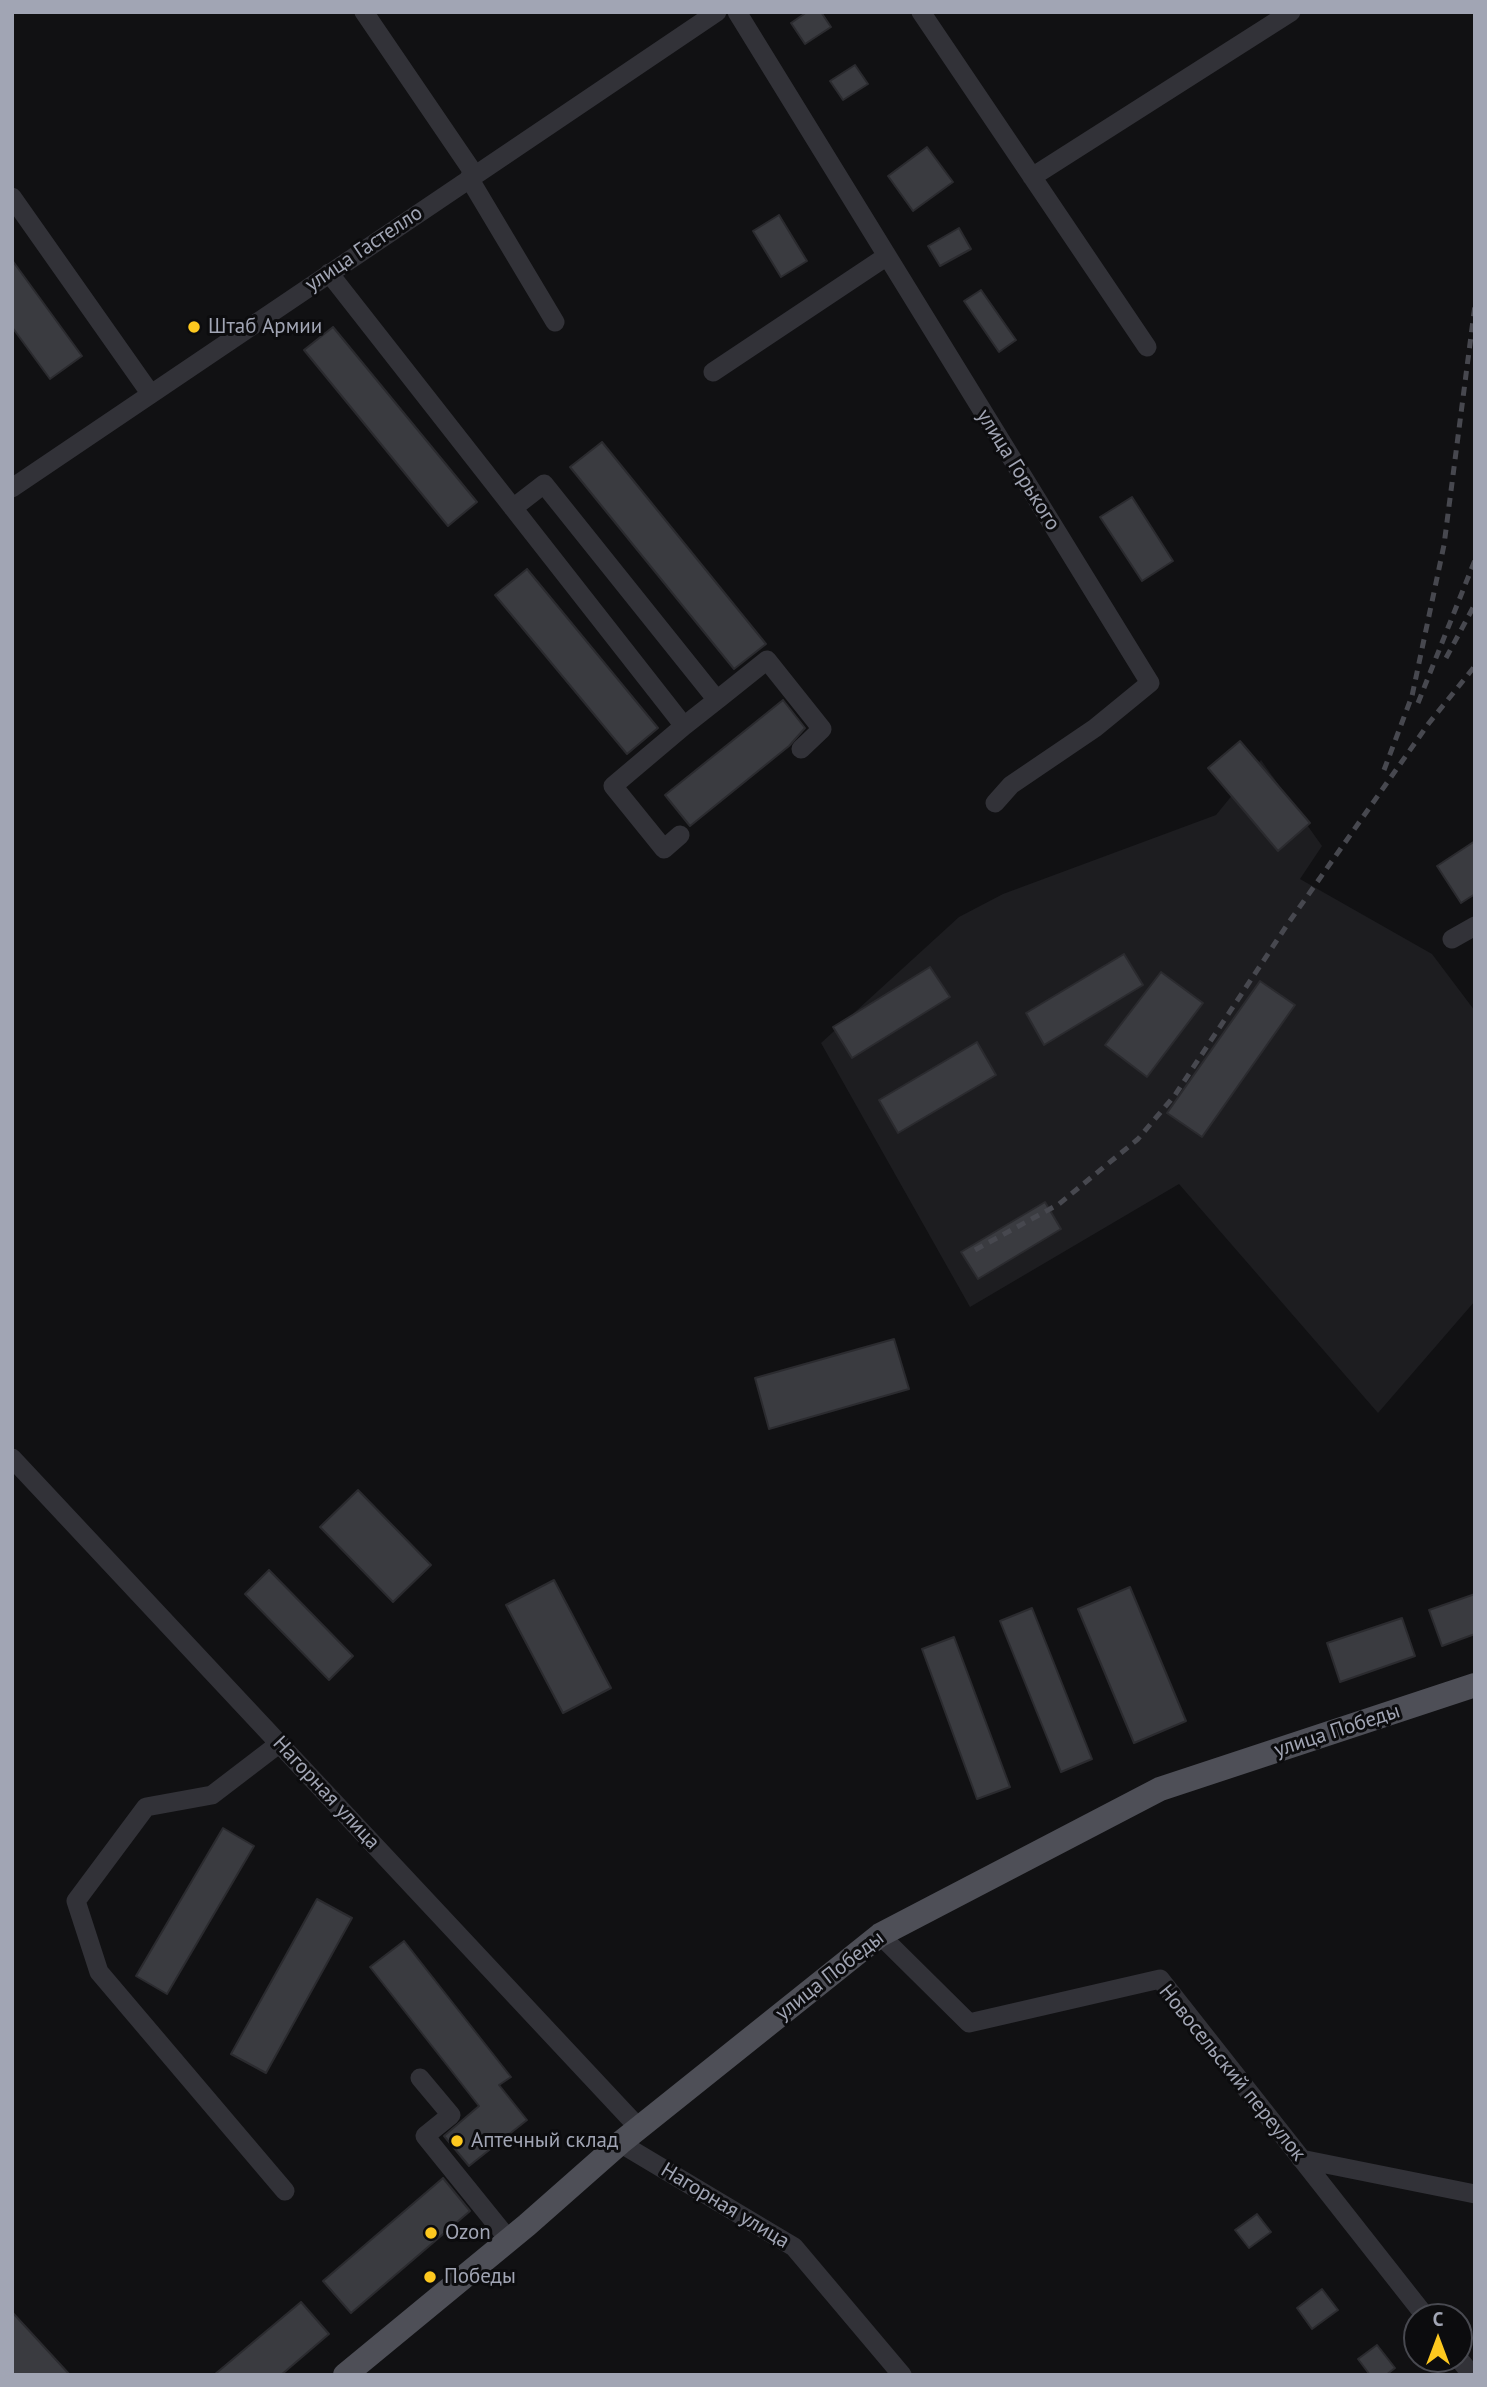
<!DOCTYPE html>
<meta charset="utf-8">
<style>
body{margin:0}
#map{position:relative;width:1487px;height:2387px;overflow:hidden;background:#111113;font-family:"PT Sans",sans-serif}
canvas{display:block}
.frame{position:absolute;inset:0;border:14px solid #a1a5b4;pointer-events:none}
.north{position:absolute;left:1403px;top:2303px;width:70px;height:70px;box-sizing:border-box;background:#0c0c0e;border:2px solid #484950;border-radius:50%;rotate:0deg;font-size:19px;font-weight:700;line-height:28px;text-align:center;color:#a1a5b4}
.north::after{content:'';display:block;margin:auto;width:24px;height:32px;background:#fdc81f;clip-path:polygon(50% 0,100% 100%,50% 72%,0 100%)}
</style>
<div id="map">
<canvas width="1487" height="2387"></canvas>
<div class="frame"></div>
<div class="north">С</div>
</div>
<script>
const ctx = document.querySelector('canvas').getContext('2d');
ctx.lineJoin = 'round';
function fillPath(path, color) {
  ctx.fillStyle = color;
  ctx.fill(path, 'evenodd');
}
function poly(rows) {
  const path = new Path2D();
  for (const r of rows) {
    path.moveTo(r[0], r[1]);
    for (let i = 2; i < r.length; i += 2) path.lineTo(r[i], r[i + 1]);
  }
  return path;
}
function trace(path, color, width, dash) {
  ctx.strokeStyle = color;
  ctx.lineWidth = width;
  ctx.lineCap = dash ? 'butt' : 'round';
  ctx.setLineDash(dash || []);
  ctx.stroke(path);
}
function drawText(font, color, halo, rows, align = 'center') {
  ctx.font = font + ' "PT Sans",sans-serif';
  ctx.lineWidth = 6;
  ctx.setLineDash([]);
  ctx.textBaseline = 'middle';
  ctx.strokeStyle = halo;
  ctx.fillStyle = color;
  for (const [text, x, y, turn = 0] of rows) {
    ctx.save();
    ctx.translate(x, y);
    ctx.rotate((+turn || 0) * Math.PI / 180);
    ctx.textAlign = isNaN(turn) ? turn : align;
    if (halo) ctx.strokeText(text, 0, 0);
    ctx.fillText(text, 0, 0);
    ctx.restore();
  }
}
const built = poly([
 [1261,760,1322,846,1300,879,1432,954,1475,1011,1475,1301,1378,1413,1179,1184,970,1307,821,1043,959,917,1003,894,1216,815]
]);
const building = poly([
 [807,12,821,12,831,27,805,44,791,23,807,12],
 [855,65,868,84,843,100,830,81,855,65],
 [927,147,953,182,913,211,888,176,927,147],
 [779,215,807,261,781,277,753,231,779,215],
 [959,228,971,249,940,266,928,246,959,228],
 [12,260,82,356,50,379,12,327,12,260],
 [981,290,1016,340,999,352,964,301,981,290],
 [333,327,477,502,448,526,304,350,333,327],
 [602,442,766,644,734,669,570,467,602,442],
 [1132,497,1173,561,1142,581,1100,517,1132,497],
 [527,569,658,728,627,754,495,595,527,569],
 [783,700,805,728,789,746,690,826,665,795,783,700],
 [1240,741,1310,823,1278,851,1208,768,1240,741],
 [1475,841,1475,894,1461,903,1437,866,1475,841],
 [1124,954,1143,985,1044,1045,1026,1013,1124,954],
 [930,967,950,997,852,1058,833,1027,930,967],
 [1161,972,1203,1003,1147,1077,1105,1045,1161,972],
 [1260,981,1295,1005,1202,1137,1167,1113,1260,981],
 [977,1042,996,1075,898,1133,879,1100,977,1042],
 [1045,1202,1061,1229,978,1279,961,1252,1045,1202],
 [894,1339,909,1389,769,1429,755,1378,894,1339],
 [358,1490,431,1565,393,1602,320,1527,358,1490],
 [269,1570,353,1656,329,1680,245,1594,269,1570],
 [554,1580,611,1688,563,1713,506,1605,554,1580],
 [1130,1587,1186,1721,1134,1743,1078,1609,1130,1587],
 [1475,1594,1475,1634,1442,1646,1429,1610,1475,1594],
 [1032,1608,1092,1759,1061,1772,1000,1621,1032,1608],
 [1402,1618,1415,1656,1340,1682,1327,1643,1402,1618],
 [954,1637,1010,1787,977,1799,922,1649,954,1637],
 [223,1828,254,1846,167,1994,136,1976,223,1828],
 [317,1899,352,1918,266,2073,231,2054,317,1899],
 [404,1941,511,2077,499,2085,527,2120,469,2166,444,2136,479,2106,370,1967,404,1941],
 [443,2178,470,2211,351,2313,323,2281,443,2178],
 [1257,2214,1271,2232,1249,2248,1235,2230,1257,2214],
 [1322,2289,1338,2310,1312,2329,1297,2308,1322,2289],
 [301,2302,329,2334,281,2375,214,2375,301,2302],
 [12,2312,70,2375,12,2375,12,2312],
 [1377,2345,1395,2368,1386,2375,1370,2375,1358,2359,1377,2345]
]);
const minor = poly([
 [364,12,475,175],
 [737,12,1150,683,1095,728,1011,785,995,803],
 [921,12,1147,347],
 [1032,177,1291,12],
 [469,178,555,322],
 [12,197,150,393],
 [329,273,684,726,717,700,544,484,513,508],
 [713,372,887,256],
 [12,488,717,12],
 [717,700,767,660,822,729,801,749],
 [680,835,664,849,613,786,684,726],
 [1452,939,1475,926],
 [12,1458,639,2128],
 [280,1743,212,1795,146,1807,76,1901,99,1972,285,2191],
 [880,1935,969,2023,1160,1979,1426,2317],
 [420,2078,451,2115,425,2136,509,2240],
 [620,2143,794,2247,902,2375],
 [1301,2159,1475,2194],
 [1459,2359,1472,2375]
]);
const major = poly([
 [345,2375,527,2225,620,2143,880,1935,1160,1789,1475,1685]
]);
const rail = poly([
 [1446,658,1475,604],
 [1418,703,1475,560],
 [1384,770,1412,696,1444,545,1475,305],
 [975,1250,1059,1204,1138,1139,1175,1095,1287,925,1429,723,1475,666]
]);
const markers = [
 [194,327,7,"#fdc81f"],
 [457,2141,7,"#fdc81f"],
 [431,2233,7,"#fdc81f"],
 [430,2277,7,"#fdc81f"]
];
const streetNames = [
 ["улица Гастелло",364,249,-34],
 ["улица Горького",1018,470,58],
 ["улица Победы",1337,1731,-18],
 ["Нагорная улица",326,1793,47],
 ["улица Победы",830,1976,-38],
 ["Новосельский переулок",1232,2073,51],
 ["Нагорная улица",725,2206,31]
];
const poiNames = [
 ["Штаб Армии",208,327],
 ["Аптечный склад",471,2141],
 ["Ozon",445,2233],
 ["Победы",444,2277]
];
fillPath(built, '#1d1d20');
fillPath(building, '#3a3b40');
trace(building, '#2b2b2f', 2);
trace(minor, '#323238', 19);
trace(major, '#4e4f57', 24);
trace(rail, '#47484f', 5, [9, 7]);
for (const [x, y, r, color] of markers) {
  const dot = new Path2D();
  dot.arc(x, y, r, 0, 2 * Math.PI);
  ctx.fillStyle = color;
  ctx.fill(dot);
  trace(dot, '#0c0c0e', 2.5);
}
drawText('21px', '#a1a5b4', '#0c0c0e', streetNames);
drawText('21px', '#a1a5b4', '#0c0c0e', poiNames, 'left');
</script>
